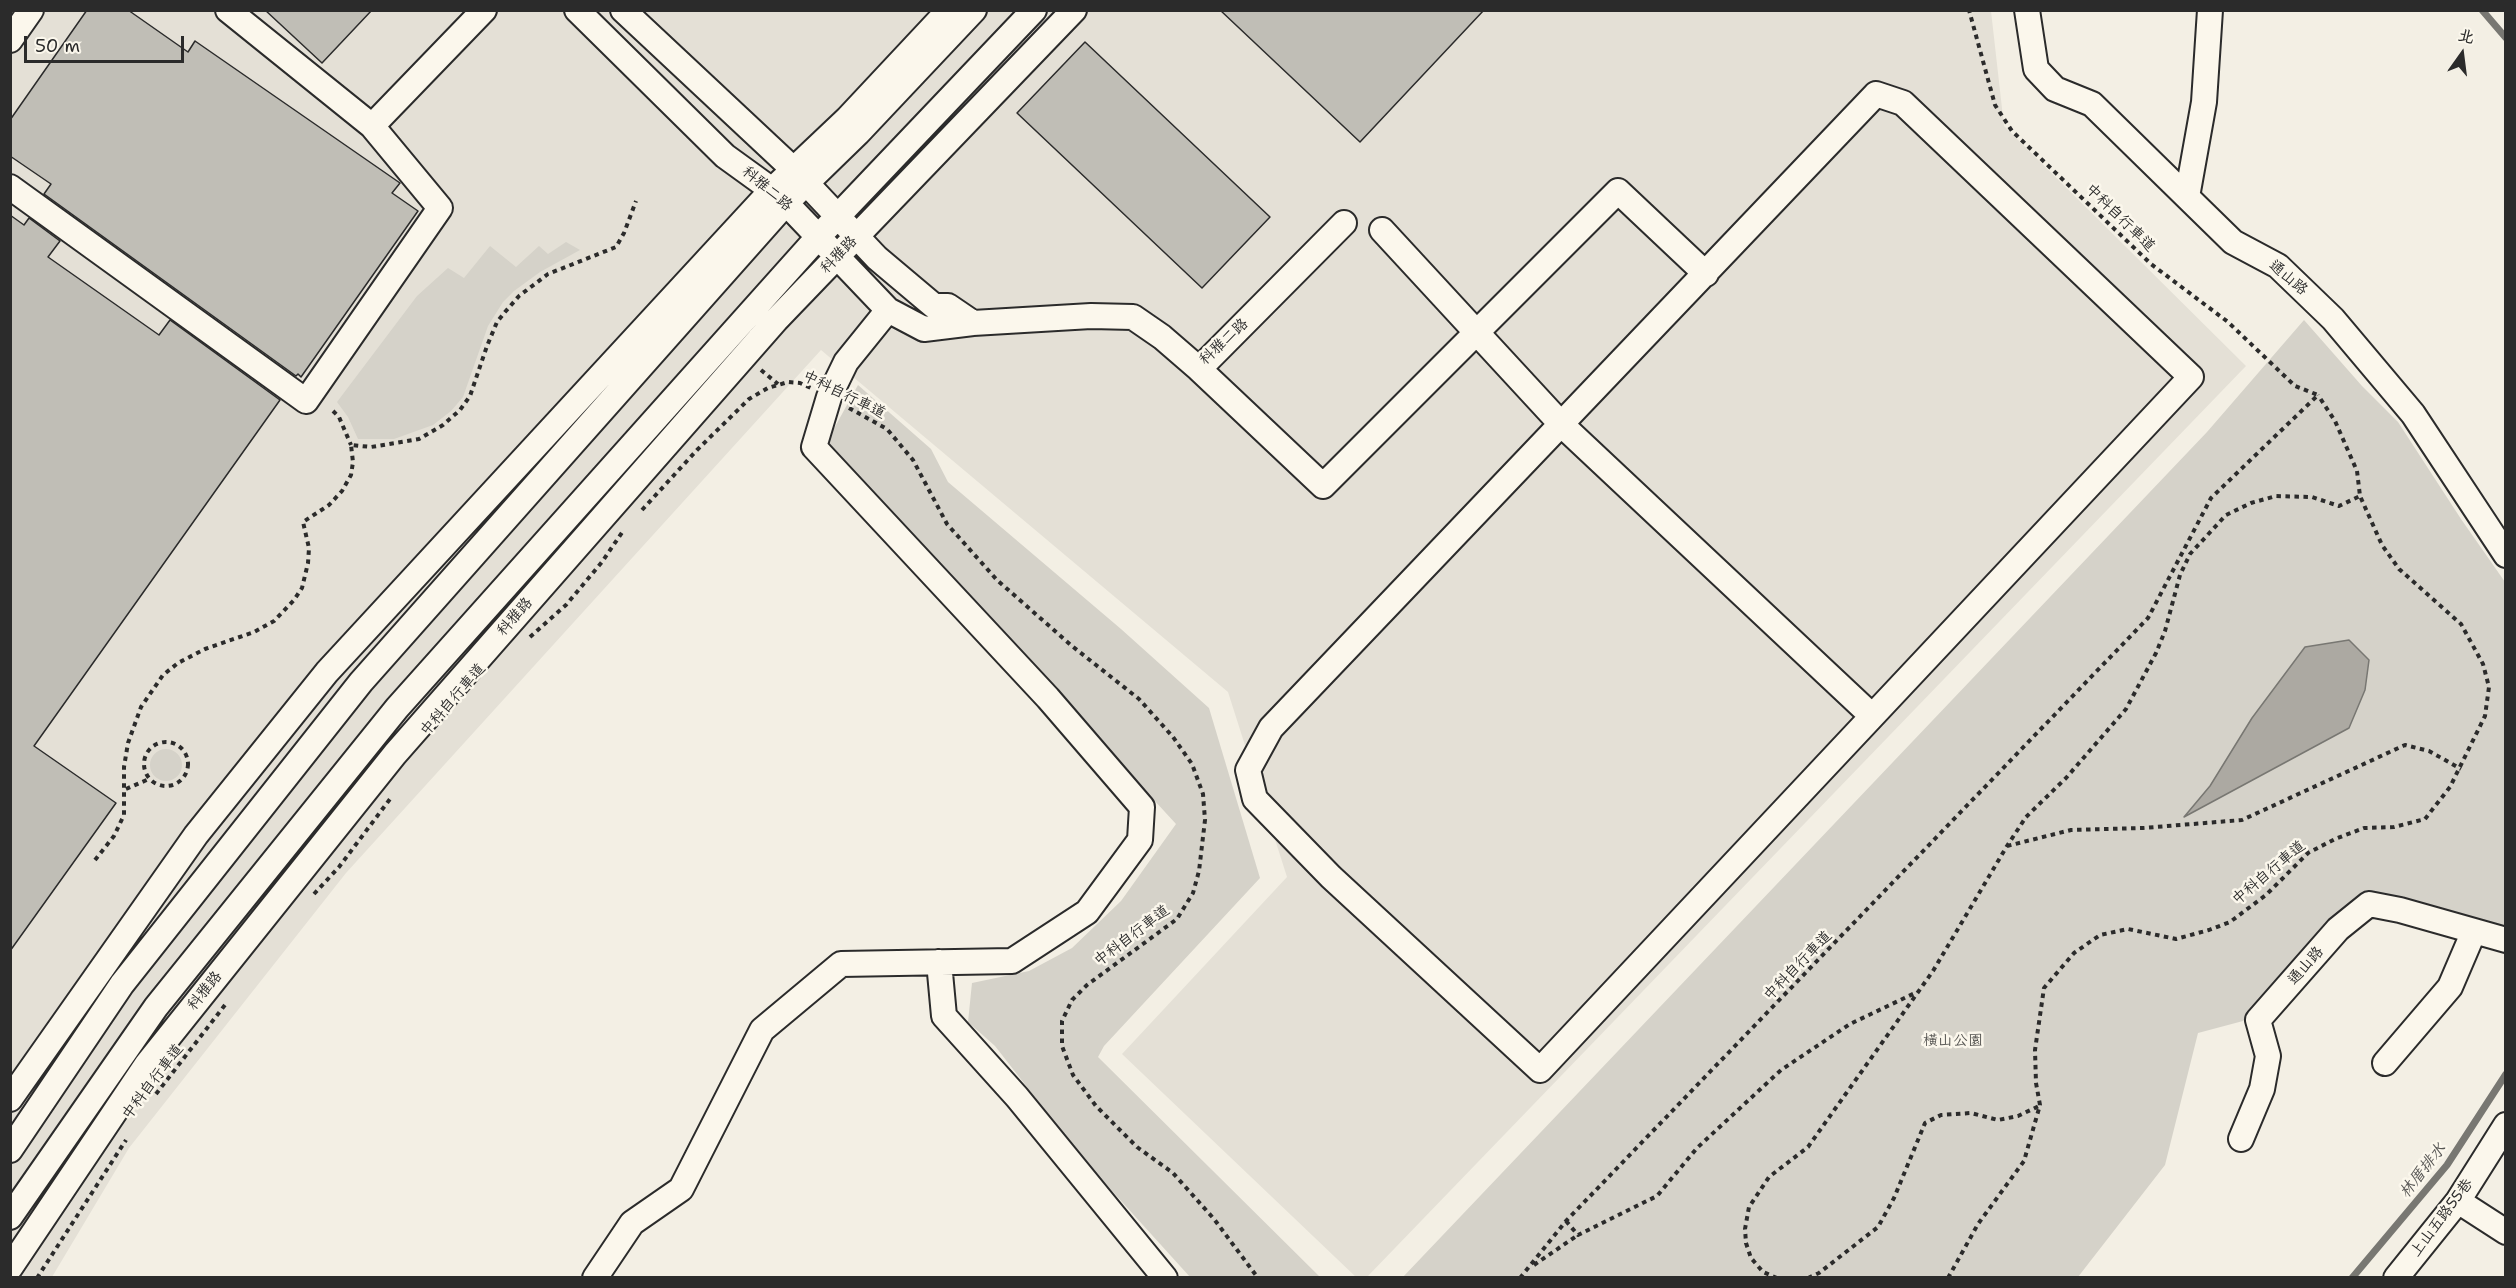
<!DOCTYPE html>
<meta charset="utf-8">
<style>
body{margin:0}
#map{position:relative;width:2516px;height:1288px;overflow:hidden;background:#f3efe4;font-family:"Shantell Sans","LXGW WenKai TC",sans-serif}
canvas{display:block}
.frame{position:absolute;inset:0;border:12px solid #2b2b2b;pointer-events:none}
.north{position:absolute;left:2432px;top:24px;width:60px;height:60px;-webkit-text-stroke:4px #fbf7ec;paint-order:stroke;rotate:14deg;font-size:16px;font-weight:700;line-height:24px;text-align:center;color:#2b2b2b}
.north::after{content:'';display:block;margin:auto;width:21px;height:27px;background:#2b2b2b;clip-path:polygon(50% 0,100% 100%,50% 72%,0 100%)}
.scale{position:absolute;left:24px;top:36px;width:160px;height:27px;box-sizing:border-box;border:3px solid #2b2b2b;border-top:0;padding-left:8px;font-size:18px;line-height:21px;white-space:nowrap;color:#2b2b2b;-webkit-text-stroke:4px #fbf7ec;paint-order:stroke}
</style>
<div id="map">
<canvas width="2516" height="1288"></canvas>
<div class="frame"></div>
<div class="north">北</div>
<div class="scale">50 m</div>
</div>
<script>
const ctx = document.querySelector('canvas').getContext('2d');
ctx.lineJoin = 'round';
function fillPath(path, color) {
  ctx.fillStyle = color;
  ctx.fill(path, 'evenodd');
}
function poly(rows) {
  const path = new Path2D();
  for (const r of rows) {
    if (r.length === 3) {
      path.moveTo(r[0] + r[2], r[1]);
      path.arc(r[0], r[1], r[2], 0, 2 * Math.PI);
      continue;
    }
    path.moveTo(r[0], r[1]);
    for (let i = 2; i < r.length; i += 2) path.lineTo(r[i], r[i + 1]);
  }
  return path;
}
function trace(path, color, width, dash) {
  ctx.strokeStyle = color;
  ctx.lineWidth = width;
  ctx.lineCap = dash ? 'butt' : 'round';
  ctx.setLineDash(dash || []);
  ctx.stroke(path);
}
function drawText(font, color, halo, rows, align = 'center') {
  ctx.font = font + ' "Shantell Sans","LXGW WenKai TC",sans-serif';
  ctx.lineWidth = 5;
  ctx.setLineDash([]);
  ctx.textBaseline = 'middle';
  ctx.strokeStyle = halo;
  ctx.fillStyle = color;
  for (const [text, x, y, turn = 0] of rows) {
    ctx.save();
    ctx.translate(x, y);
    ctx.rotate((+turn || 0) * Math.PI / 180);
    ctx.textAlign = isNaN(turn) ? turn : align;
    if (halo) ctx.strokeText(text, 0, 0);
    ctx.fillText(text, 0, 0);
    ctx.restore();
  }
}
const built = poly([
 [10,11,1991,11,2004,126,2246,366,1367,1277,1357,1278,1122,1054,1287,877,1228,692,821,350,346,873,129,1148,52,1277,11,1277]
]);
const green = poly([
 [566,242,580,250,540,272,514,291,503,302,488,326,463,397,451,411,433,425,394,439,358,439,348,417,337,402,417,296,448,268,464,278,490,246,516,267,539,246,548,254],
 [2304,320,2362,386,2398,422,2461,519,2505,582,2505,929,2400,910,2382,894,2338,929,2243,1021,2198,1033,2165,1165,2078,1277,1402,1278,2207,432],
 [858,385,931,449,948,482,1121,629,1209,708,1260,878,1104,1046,1098,1057,1320,1277,1190,1277,1084,1160,995,1046,968,1022,972,983,1029,971,1072,948,1121,901,1176,824,826,443],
 [166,765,16]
]);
const water = poly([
 [2349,640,2369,660,2365,690,2349,728,2184,817,2210,786,2252,718,2305,647,2349,640]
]);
const stream = poly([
 [2482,10,2506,38],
 [2352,1278,2447,1165,2506,1074]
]);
const building = poly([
 [87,10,128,10,188,52,195,41,400,183,392,193,418,211,301,377,298,374,296,376,44,194,51,184,10,156,10,120,87,10],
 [265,10,372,10,322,63,265,10],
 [1220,10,1484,10,1360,142,1220,10],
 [1085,42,1270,217,1202,288,1017,113,1085,42],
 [10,215,24,225,29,218,60,241,48,257,159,335,170,320,280,400,34,746,116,803,10,951,10,215]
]);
const path = poly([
 [761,370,778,384],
 [849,408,887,429,913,460,947,524,997,580,1072,646,1139,699,1173,737,1192,764,1203,794,1205,820,1199,871,1193,893,1177,919,1087,985,1072,1000,1062,1021,1062,1046,1073,1075,1096,1106,1137,1147,1173,1173,1214,1219,1258,1278],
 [333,411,339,417,351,445],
 [642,510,697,450,749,399,768,388,788,382,800,383,811,388],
 [530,637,566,605,602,562,623,531],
 [166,764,22],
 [126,789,149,779],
 [2007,846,2071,830,2143,828,2242,820,2405,745,2429,751,2461,769],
 [95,860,114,836,124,815,124,767,128,743,141,707,163,675,178,663,205,649,254,632,274,621,294,600,302,588,308,563,309,548,303,522,329,505,342,491,351,475,353,462,351,445,371,447,419,439,443,425,460,410,470,396,487,346,497,322,505,312,519,296,548,274,616,247,624,233,636,201],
 [314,894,339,867,390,799],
 [156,1094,225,1005],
 [1566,1221,1578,1235,1657,1196,1697,1148,1781,1070,1850,1024,1915,993],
 [1534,1265,1578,1235],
 [37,1278,126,1140],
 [1520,1278,1566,1221,2148,618,2211,498,2318,395,2295,386,2228,322,2151,264,2012,131,1995,105,1969,10],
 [1777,1278,1763,1272,1751,1258,1746,1243,1745,1229,1749,1207,1769,1177,1808,1147,1933,971,2007,846,2026,817,2066,778,2126,709,2156,653,2165,631,2180,575,2190,554,2226,515,2251,503,2276,496,2312,497,2339,506,2360,496],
 [1808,1278,1819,1273,1878,1227,1894,1198,1925,1123,1941,1115,1971,1113,1998,1120,2018,1116,2039,1106],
 [1948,1278,1978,1224,2024,1161,2040,1105,2036,1083,2035,1050,2044,988,2074,953,2100,935,2128,929,2176,939,2209,930,2230,922,2266,895,2308,853,2335,839,2364,828,2394,827,2425,819,2450,787,2485,716,2489,687,2483,664,2461,624,2399,569,2382,545,2360,496,2357,471,2335,421,2318,395]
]);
const minor = poly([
 [577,10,725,156,772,190,786,203,888,310,924,329,973,323,1091,316,1133,317,1162,337,1199,369,1344,223],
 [623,10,793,169,877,258,934,306,948,306,973,323],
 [2027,10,2036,69,2055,89,2092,104,2233,242,2278,266,2333,319,2413,414,2506,555],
 [10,40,31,10],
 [1876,94,1903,103,2191,377,1540,1070,1331,877,1255,799,1248,770,1271,728,1876,94],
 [372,126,484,10],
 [10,187,306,401,440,208,372,126,228,10],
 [2187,197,2204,102,2210,10],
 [1382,230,1562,425,1872,716],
 [1199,369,1323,486,1618,191,1706,274],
 [939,962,944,1016,1017,1097,1165,1278],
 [2385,1063,2450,987,2474,931],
 [10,1099,196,835,327,672,772,190,847,119,949,10],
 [2241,1139,2262,1089,2268,1056,2258,1020,2338,929,2369,904,2400,910,2506,940],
 [10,1150,122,984,361,682,786,203,858,133,974,10],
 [2458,1201,2506,1232],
 [10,1217,156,1007,397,708,819,236,1034,10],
 [10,1268,147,1064,395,754,776,320,1074,10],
 [595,1278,632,1223,681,1189,762,1030,841,964,1012,961,1087,912,1140,840,1142,807,1048,698,814,447,829,397,846,362,888,310],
 [2396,1278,2458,1201,2506,1125]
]);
const streetNames = [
 ["科雅二路",767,189,40],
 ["中科自行車道",2120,218,44],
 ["科雅路",839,255,-46],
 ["通山路",2288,278,40],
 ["科雅二路",1224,342,-43],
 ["中科自行車道",844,395,26],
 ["科雅路",515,617,-49],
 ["中科自行車道",453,700,-49],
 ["中科自行車道",2269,873,-40],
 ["中科自行車道",1132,936,-37],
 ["中科自行車道",1798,966,-46],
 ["通山路",2306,966,-49],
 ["科雅路",205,991,-51],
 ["中科自行車道",153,1082,-53],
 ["上山五路55巷",2442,1218,-53]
];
const parkNames = [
 ["橫山公園",1953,1041]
];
const waterNames = [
 ["林厝排水",2423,1171,-52]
];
fillPath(built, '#e4e0d6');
fillPath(green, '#d5d2c9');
fillPath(water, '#aca9a2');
trace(water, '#787772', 1.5);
trace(stream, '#787772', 7);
fillPath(building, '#c0beb6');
trace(building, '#2b2b2b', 1.5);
trace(minor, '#2b2b2b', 28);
trace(path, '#2b2b2b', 4, [4.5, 4.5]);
trace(minor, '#fbf7ec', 24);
drawText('15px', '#2b2b2b', '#fbf7ec', streetNames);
drawText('15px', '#565552', '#fbf7ec', parkNames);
drawText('italic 16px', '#585755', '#fbf7ec', waterNames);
</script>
